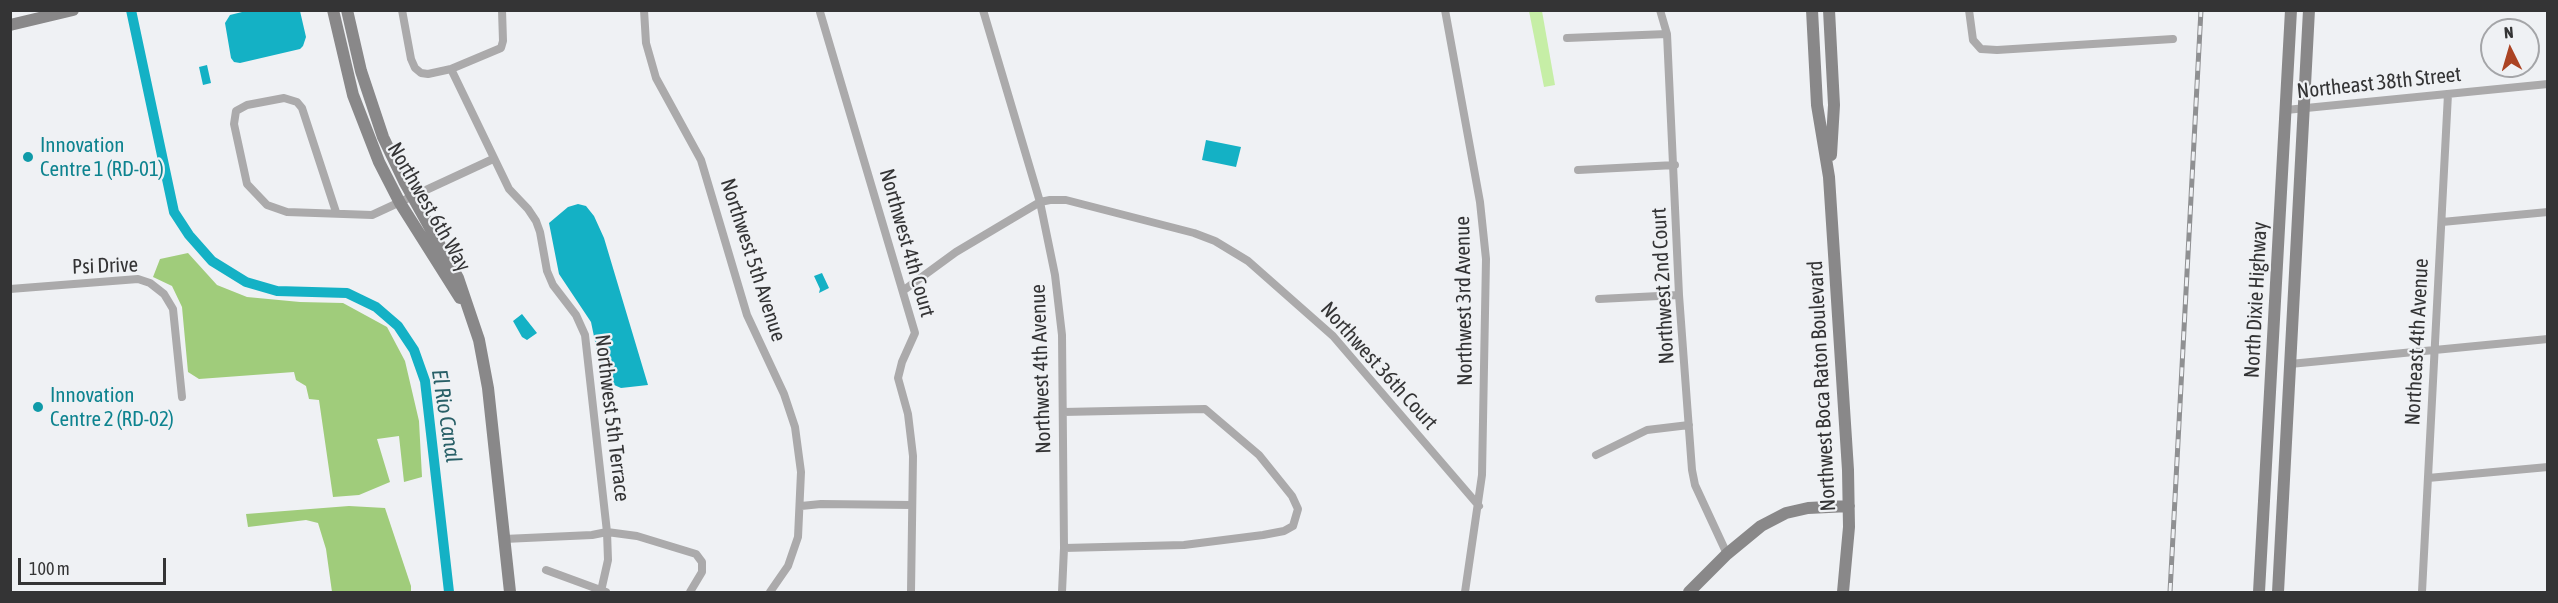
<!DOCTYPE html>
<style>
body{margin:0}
#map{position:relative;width:2558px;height:603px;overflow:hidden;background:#eff1f4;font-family:"Asap Condensed",sans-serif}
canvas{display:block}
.frame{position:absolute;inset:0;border:12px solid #343435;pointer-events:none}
.north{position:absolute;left:2480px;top:18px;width:60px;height:60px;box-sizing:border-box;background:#eff1f4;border:2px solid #a4a5a8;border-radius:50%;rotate:355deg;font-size:16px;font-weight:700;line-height:24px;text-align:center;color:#343435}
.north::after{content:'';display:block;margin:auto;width:21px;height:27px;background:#ab4323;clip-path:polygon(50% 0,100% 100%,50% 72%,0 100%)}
.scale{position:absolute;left:18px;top:558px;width:148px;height:27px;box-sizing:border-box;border:3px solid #343435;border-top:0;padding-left:8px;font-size:18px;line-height:21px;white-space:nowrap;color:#343435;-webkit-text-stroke:4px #eff1f4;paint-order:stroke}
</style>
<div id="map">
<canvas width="2558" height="603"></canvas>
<div class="frame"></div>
<div class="north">N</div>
<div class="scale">100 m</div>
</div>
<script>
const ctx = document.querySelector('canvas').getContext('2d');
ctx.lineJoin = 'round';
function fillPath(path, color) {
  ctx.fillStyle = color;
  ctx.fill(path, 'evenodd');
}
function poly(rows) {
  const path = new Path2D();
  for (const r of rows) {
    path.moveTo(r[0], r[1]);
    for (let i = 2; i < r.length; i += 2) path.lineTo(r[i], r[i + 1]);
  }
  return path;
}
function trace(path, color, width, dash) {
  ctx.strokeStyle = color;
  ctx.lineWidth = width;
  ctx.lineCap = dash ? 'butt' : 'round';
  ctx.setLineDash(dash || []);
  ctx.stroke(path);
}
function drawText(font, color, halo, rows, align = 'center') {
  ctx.font = font + ' "Asap Condensed",sans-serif';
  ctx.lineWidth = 4.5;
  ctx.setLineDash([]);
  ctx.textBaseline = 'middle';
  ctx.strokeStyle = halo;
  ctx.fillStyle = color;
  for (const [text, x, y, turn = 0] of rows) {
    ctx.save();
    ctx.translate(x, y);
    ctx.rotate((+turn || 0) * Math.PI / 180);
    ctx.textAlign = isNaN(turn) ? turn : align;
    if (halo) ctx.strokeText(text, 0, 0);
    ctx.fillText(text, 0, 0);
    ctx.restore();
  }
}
const green = poly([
 [1529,11,1542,11,1555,85,1544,87]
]);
const forest = poly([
 [188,253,217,285,247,297,300,302,343,303,387,327,405,361,419,421,422,477,404,482,399,436,377,439,390,482,359,495,333,497,319,400,309,399,306,386,296,380,294,372,199,379,188,372,182,307,172,286,153,277,160,259],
 [349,506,385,508,411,586,411,592,332,592,326,549,318,523,306,520,248,527,246,514]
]);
const water = poly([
 [250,10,300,11,306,37,303,46,300,49,240,63,234,62,231,58,225,23,230,15],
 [207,65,211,83,203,85,199,67],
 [1206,140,1241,147,1236,167,1202,160],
 [578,204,586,206,594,216,604,238,648,385,621,388,612,384,607,378,597,351,591,322,559,274,549,223,568,207],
 [822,273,829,288,819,293,820,289,814,276],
 [522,314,537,333,527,340,522,337,513,321]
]);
const canal = poly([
 [131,10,174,212,189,235,212,261,246,282,277,291,347,293,376,307,398,326,414,350,425,381,449,592]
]);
const street = poly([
 [402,10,411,59,415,68,421,73,428,74,451,69,501,48,503,41,502,10],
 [644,10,646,43,656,78,701,160,747,315,784,394,795,427,801,472,798,537,788,566,770,592],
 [983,10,1040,202,1055,275,1062,335,1064,548,1062,592],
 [1445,10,1480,202,1486,259,1482,475,1465,592],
 [1660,10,1667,34,1679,295,1692,470,1695,485,1727,554],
 [1969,10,1973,40,1981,49,1997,50,2173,39],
 [820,12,915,333,902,362,898,378,908,414,913,456,911,592],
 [1567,38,1667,34],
 [451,69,509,189,528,209,536,221,540,232,547,271,553,285,576,315,585,335,607,532,608,560,601,591],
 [2286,110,2548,84],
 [1578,170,1675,165],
 [336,212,302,108,297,102,284,98,247,105,236,111,234,124,247,184,267,205,287,212,372,215,493,159],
 [2442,222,2548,212],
 [10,289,138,279,150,283,164,294,173,309,182,397],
 [904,290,956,252,1040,202,1050,200,1066,200,1194,233,1215,241,1248,261,1333,336,1479,506],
 [1599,299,1679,295],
 [2290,364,2548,339],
 [1063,412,1205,409,1259,455,1292,496,1298,509,1293,526,1284,531,1263,535,1184,545,1064,548],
 [1596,455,1647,430,1689,425],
 [2428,478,2548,467],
 [801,506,821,504,912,505],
 [504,539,592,535,607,532,637,536,696,554,702,562,702,572,690,592],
 [546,570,606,592],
 [2422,592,2448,94]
]);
const secondary = poly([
 [333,10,353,95,379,162,400,203,460,298],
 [347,10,361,71,383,137,404,181,458,278,479,340,488,388,510,592],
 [1812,10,1817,105,1829,177,1848,470,1849,527,1843,592],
 [1829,10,1834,105,1831,155],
 [10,25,73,10],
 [1689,592,1727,554,1761,526,1786,513,1808,508,1849,506],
 [2259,592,2291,10],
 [2278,592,2309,10]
]);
const rail = poly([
 [2170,592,2201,10]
]);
const markers = [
 [28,157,6,"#0f9aa8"],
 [38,407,6,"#0f9aa8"]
];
const streetNames = [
 ["Northeast 38th Street",2379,83,-6],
 ["Northwest 6th Way",429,207,60],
 ["Northwest 4th Court",907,243,74],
 ["Northwest 5th Avenue",753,260,72],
 ["Psi Drive",105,266,-2],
 ["Northwest 2nd Court",1663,286,-93],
 ["North Dixie Highway",2256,300,-87],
 ["Northwest 3rd Avenue",1464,301,-91],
 ["Northeast 4th Avenue",2417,342,-87],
 ["Northwest 36th Court",1379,366,48],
 ["Northwest 4th Avenue",1041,369,-92],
 ["Northwest Boca Raton Boulevard",1822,386,-93],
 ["Northwest 5th Terrace",612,418,83]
];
const cultureNames = [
 ["Innovation",40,145],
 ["Centre 1 (RD-01)",40,169],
 ["Innovation",50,395],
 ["Centre 2 (RD-02)",50,419]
];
const waterNames = [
 ["El Rio Canal",446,416,81]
];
fillPath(green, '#c6eea6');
fillPath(forest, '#a0cc7b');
fillPath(water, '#14b1c5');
trace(canal, '#14b1c5', 10);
trace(street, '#abaaab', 8);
trace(secondary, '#898889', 12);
trace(rail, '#8f9092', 5);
trace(rail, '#eff1f4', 3, [9]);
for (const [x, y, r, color] of markers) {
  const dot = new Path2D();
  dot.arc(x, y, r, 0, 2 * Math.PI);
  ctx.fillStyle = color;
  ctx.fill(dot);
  trace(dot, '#eff1f4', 2);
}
drawText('21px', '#343435', '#eff1f4', streetNames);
drawText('21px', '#0d838f', '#eff1f4', cultureNames, 'left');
drawText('italic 22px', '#285f67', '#eff1f4', waterNames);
</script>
